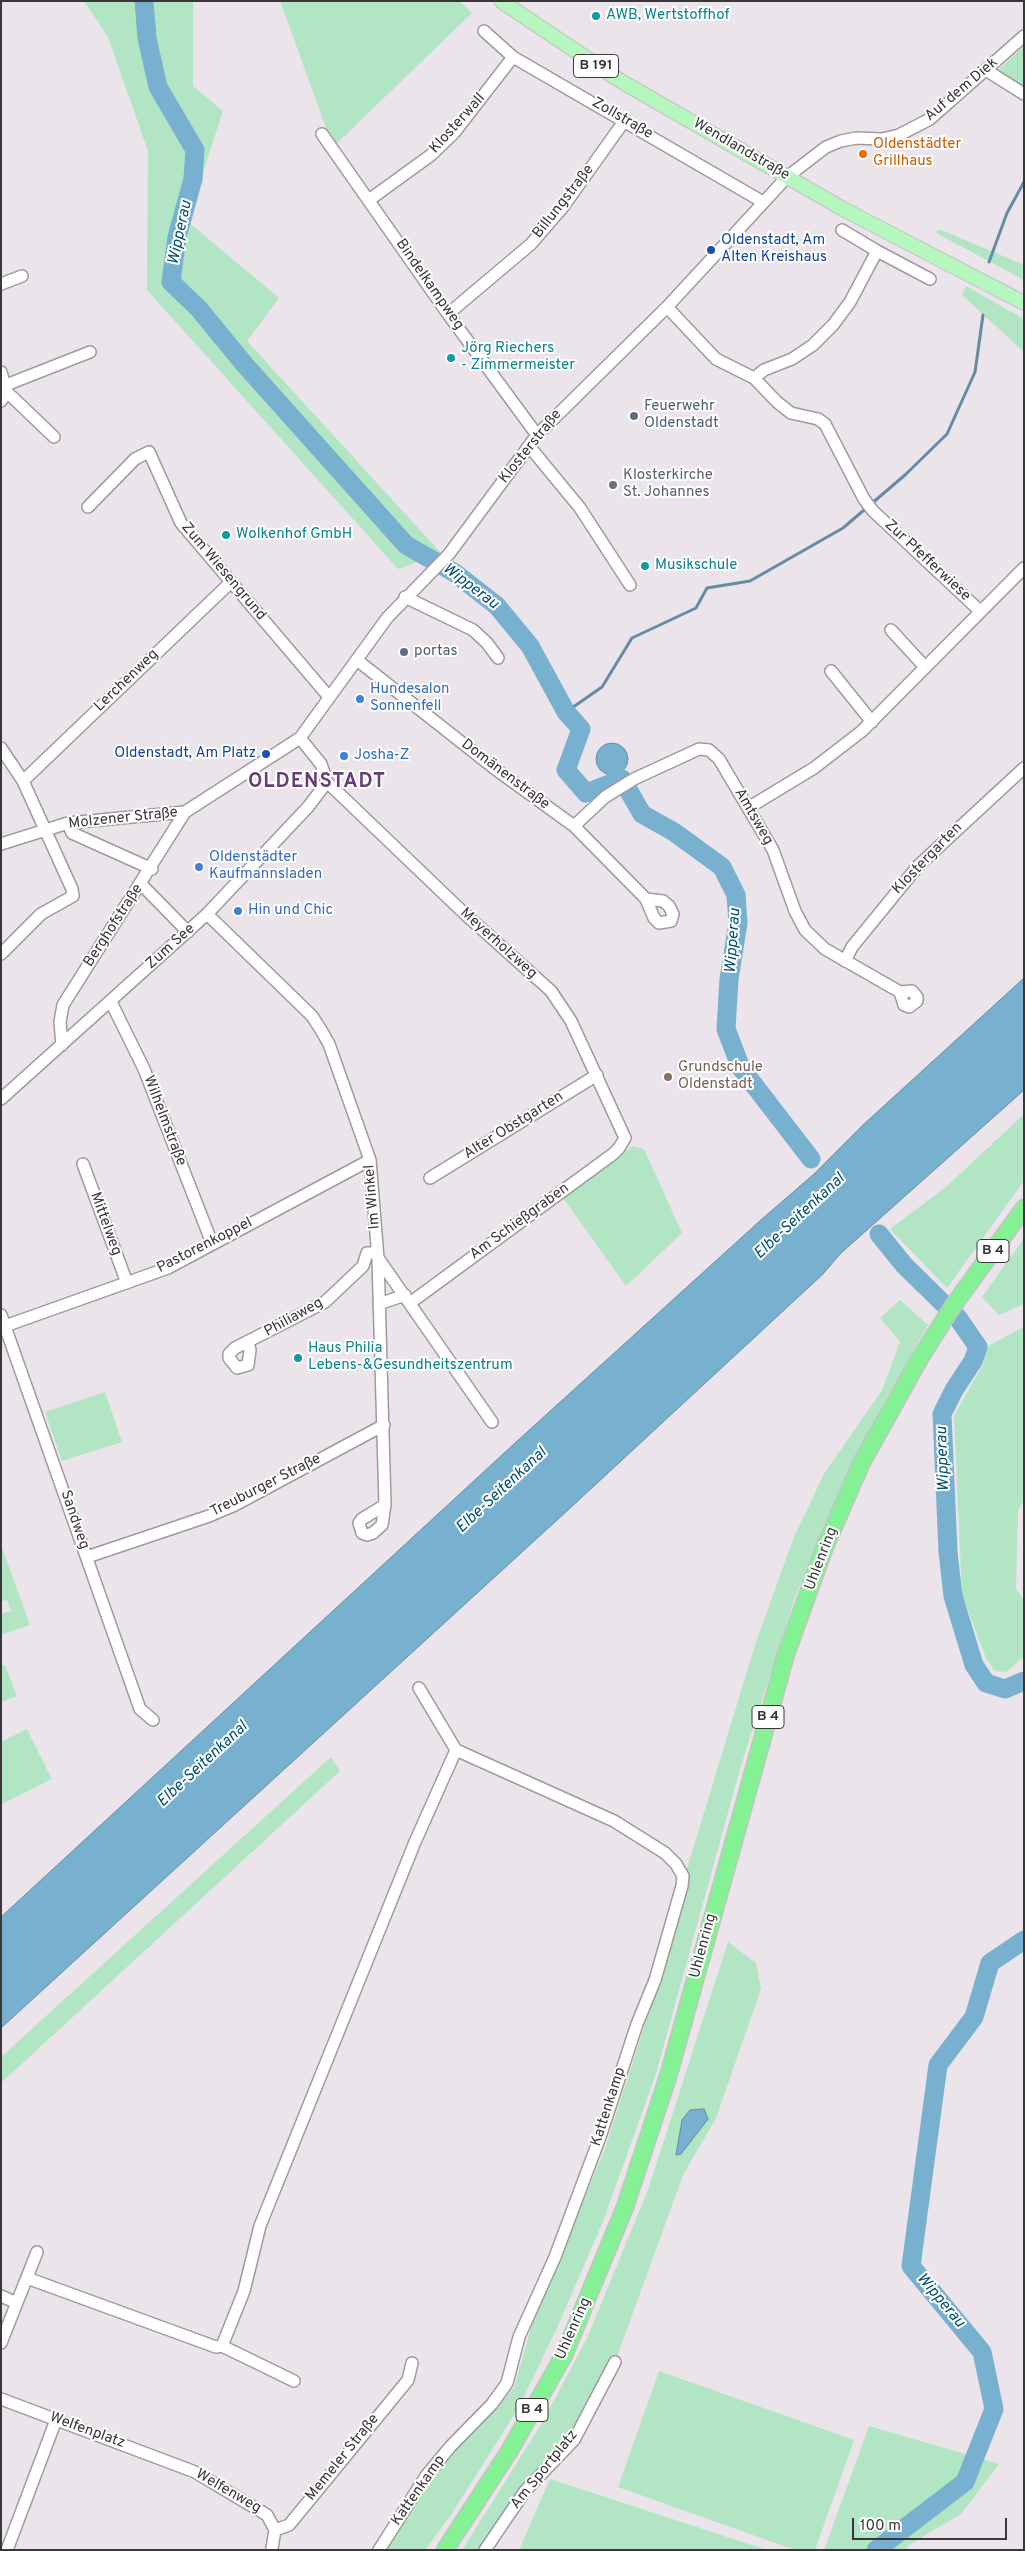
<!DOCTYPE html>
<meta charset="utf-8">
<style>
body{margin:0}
#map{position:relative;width:1025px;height:2551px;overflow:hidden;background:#ebe4eb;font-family:Overpass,sans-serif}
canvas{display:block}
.frame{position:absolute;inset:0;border:2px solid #3a373a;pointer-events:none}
.scale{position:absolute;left:852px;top:2518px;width:155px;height:22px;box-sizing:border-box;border:2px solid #3a373a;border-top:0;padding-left:6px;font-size:15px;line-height:18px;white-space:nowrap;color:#3a373a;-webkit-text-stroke:4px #fff;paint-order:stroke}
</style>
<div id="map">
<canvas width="1025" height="2551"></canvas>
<div class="frame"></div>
<div class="scale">100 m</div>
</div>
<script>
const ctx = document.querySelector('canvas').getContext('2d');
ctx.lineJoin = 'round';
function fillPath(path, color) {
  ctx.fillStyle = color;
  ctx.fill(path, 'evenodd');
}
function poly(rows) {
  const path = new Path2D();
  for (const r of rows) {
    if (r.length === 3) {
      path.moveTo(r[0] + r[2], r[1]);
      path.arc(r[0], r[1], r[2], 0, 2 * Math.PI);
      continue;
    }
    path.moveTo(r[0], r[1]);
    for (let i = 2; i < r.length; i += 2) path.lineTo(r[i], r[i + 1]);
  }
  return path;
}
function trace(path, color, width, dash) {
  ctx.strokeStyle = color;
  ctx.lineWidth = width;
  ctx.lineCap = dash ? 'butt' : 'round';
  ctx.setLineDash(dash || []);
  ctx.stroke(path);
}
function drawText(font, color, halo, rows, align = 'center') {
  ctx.font = font + ' Overpass,sans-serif';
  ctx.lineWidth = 4;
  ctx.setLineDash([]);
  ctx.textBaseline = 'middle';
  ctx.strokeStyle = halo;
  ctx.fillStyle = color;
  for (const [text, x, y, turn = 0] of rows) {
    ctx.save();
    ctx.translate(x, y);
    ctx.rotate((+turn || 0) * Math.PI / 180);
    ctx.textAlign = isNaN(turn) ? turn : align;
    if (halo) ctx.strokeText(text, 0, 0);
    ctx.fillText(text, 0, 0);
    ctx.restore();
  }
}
const green = poly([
 [84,1,193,1,193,86,223,111,187,221,279,298,247,341,441,553,398,569,147,290,148,151,108,37],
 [280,1,459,1,472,13,333,147],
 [1024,46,1024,88,997,71],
 [939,229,1024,265,1024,280,936,233],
 [966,286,1024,319,1024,352,962,295],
 [1024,1114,1024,1181,947,1288,890,1229,946,1187],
 [632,1146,644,1149,682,1233,626,1286,563,1198],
 [1024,1238,1024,1304,999,1315,982,1297],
 [900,1300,928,1325,884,1402,856,1457,795,1597,740,1769,656,2074,602,2224,556,2330,519,2407,451,2515,425,2550,385,2550,432,2475,514,2388,533,2321,605,2149,667,1956,688,1865,756,1642,794,1537,824,1474,882,1390,900,1342,880,1318],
 [1024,1327,1024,1500,1018,1510,1016,1589,1024,1600,1024,1657,1006,1672,995,1671,986,1658,962,1595,954,1416,982,1366,988,1346],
 [105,1392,122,1442,62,1461,45,1412],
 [1,1545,30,1625,1,1635,1,1614,11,1611,7,1600,1,1602],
 [5,1665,17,1696,1,1702,1,1666],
 [27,1729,52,1779,2,1804,1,1742],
 [331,1757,340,1771,1,2083,1,2057],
 [728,1942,756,1963,761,1989,716,2118,683,2175,615,2362,601,2393,488,2550,462,2550,542,2423,587,2338,648,2190],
 [659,2371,854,2440,815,2550,795,2550,618,2487],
 [869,2426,999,2464,961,2514,907,2546,909,2550,824,2550],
 [550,2479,767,2550,519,2550]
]);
const water = poly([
 [612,759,16],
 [1024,978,1024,1090,840,1254,823,1274,568,1510,1,2028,1,1917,515,1443,762,1219,814,1174,863,1125,1024,978],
 [704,2109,708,2119,681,2154,676,2155,682,2120,690,2110,704,2109]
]);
const stream = poly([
 [989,262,1007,213,1024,182],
 [566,712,602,687,632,638,696,608,707,588,750,581,843,528,905,475,947,434,975,372,983,315]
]);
const river = poly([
 [144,1,147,38,158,87,195,150,193,179,177,237,171,282,199,309,245,365,406,545,455,573,497,606,530,646,566,712,581,729,566,770,586,793,622,779,642,814,674,832,722,867,736,895,738,923,729,979,726,1029,741,1068,811,1159],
 [879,1234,904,1265,958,1318,978,1347,973,1361,954,1390,942,1414,948,1552,953,1596,974,1665,986,1683,1005,1689,1024,1681],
 [876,2550,965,2482,994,2409,982,2352,911,2266,938,2065,974,2017,990,1963,1024,1940]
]);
const minor = poly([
 [484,31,513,57,763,202],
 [986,70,1024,94],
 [322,134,448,314,537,435],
 [369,200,431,155,454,133,513,57],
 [842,230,877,251],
 [1,284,22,276],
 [667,307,716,359,754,378,764,370,792,359,813,345,833,325,850,302,877,251,930,279],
 [448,314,531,244,563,207,625,120],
 [1,372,7,392,1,401],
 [754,378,777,402,791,413,818,419,825,424,864,499,873,511,980,611],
 [6,385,90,352],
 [7,392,54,437],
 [529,446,580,508,630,585],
 [88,507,135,459,149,452,181,523,329,697],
 [405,597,473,630,487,643,498,658],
 [891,630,925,667],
 [357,660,494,768,574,826,646,899,654,918,659,923,671,921,673,914,669,906,663,901,646,899],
 [831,671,872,722],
 [300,738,321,764,327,782],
 [1,748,23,781,72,889,73,896,41,914,1,954],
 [23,781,231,582],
 [327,782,466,915,551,991,571,1021,625,1138,619,1148,613,1154,410,1303],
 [748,808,814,768,862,731,1024,568],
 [68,823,72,833,152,869],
 [574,826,605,797,634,779,699,749,709,750,719,759,773,850,795,911,805,930,825,949,900,992,912,991,917,997,917,1001,909,1007,904,1005,900,992],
 [1,844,68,823,185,812,300,738,387,618,449,554,537,435,667,307,787,177,826,147,841,141,856,138,882,139,899,135,930,119,1024,36],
 [141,884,188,932],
 [207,914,312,1016,321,1030,329,1044,370,1160,378,1258,385,1505,382,1525,373,1533,367,1535,362,1533,359,1523,362,1519,385,1505],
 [845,961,852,947,918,866,1024,768],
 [111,1002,144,1069,212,1243],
 [62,1045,60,1022,63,1005,185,812],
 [1,1099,207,914,308,807,327,782],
 [83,1164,127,1283],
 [430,1178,597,1075],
 [378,1258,492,1422],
 [379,1304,405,1295],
 [1,1315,140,1709,153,1720],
 [5,1326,168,1268,370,1160],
 [248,1343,250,1350,248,1365,237,1368,229,1358,229,1354,235,1348,325,1302,363,1266,367,1253,377,1253],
 [87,1557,209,1516,235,1505,384,1425],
 [27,2278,216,2347,222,2346,244,2291,260,2226,415,1842,456,1750],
 [1,2296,17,2303],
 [1,2343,37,2252],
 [222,2346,294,2381],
 [1,2399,195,2472,267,2515,275,2530],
 [272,2548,275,2530,289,2525,408,2380,412,2363],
 [7,2550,56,2420],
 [379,2550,426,2476,450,2447,492,2404,507,2383,519,2337,555,2257,600,2137,637,2024,655,1980,682,1886,683,1876,676,1864,665,1853,614,1821,456,1750,419,1688],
 [485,2550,525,2491,574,2440,615,2362]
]);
const major = poly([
 [501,1,619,80,843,209,1024,303]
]);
const highway = poly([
 [445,2550,510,2450,564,2355,625,2207,668,2077,786,1654,824,1549,862,1462,920,1358,953,1306,1024,1208]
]);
const markers = [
 [596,16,5,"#0f9aa8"],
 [863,154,5,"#e8710a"],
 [711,250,5,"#1a4fb4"],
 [451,358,5,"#0f9aa8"],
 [634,416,5,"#5c6f8a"],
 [613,485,5,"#6b7280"],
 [226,535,5,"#0f9aa8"],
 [645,566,5,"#0f9aa8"],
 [404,652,5,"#5c6f8a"],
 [360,699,5,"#3f7fe0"],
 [266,754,5,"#1a4fb4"],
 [344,756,5,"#3f7fe0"],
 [199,867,5,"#3f7fe0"],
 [238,911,5,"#3f7fe0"],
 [668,1077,5,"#8d6e63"],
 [298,1358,5,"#0f9aa8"]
];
const shields = [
 [596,66,45],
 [993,1251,32],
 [768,1717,32],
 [532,2410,32]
];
const shieldNames = [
 ["B 191",596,66],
 ["B 4",993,1251],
 ["B 4",768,1717],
 ["B 4",532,2410]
];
const cultureNames = [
 ["AWB, Wertstoffhof",606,16],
 ["Jörg Riechers",461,349],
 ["- Zimmermeister",461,366],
 ["Wolkenhof GmbH",236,535],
 ["Musikschule",655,566],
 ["Haus Philia",308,1349],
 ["Lebens-&Gesundheitszentrum",308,1366]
];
const streetNames = [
 ["Auf dem Diek",962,90,-40],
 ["Zollstraße",622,119,30],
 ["Klosterwall",458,124,-48],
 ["Wendlandstraße",741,150,30],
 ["Billungstraße",564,202,-52],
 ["Bindelkampweg",429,285,55],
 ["Klosterstraße",531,447,-51],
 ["Zur Pfefferwiese",927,561,43],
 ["Zum Wiesengrund",223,572,50],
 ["Lerchenweg",127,681,-44],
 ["Domänenstraße",505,775,37],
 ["Amtsweg",753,817,60],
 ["Molzener Straße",123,819,-6],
 ["Klostergarten",928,859,-46],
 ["Berghofstraße",114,926,-57],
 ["Meyerholzweg",498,944,42],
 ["Zum See",171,947,-42],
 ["Wilhelmstraße",164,1121,69],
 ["Alter Obstgarten",514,1126,-32],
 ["Im Winkel",373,1197,-95],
 ["Am Schießgraben",520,1222,-36],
 ["Mittelweg",105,1224,70],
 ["Pastorenkoppel",205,1246,-27],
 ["Philiaweg",294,1318,-29],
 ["Treuburger Straße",266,1486,-27],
 ["Sandweg",74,1520,71],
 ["Uhlenring",822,1559,-69],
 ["Uhlenring",704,1946,-75],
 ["Kattenkamp",609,2107,-72],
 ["Uhlenring",574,2329,-66],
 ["Welfenplatz",87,2431,20],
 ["Memeler Straße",343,2458,-51],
 ["Am Sportplatz",545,2470,-51],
 ["Kattenkamp",419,2491,-55],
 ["Welfenweg",228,2492,30]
];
const foodNames = [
 ["Oldenstädter",873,145],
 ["Grillhaus",873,162]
];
const transitNames = [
 ["Oldenstadt, Am",721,241],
 ["Alten Kreishaus",721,258],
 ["Oldenstadt, Am Platz",256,754,"right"]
];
const serviceNames = [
 ["Feuerwehr",644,407],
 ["Oldenstadt",644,424],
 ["portas",414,652]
];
const worshipNames = [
 ["Klosterkirche",623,476],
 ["St. Johannes",623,493]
];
const shopNames = [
 ["Hundesalon",370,690],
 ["Sonnenfell",370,707],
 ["Josha-Z",354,756],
 ["Oldenstädter",209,858],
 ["Kaufmannsladen",209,875],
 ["Hin und Chic",248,911]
];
const educationNames = [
 ["Grundschule",678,1068],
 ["Oldenstadt",678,1085]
];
const waterNames = [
 ["Wipperau",181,233,-78],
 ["Wipperau",470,587,37],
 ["Wipperau",734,941,-86],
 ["Elbe-Seitenkanal",800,1217,-43],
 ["Wipperau",944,1459,-92],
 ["Elbe-Seitenkanal",502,1491,-43],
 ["Elbe-Seitenkanal",203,1765,-43],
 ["Wipperau",940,2301,50]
];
const districtNames = [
 ["OLDENSTADT",317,783]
];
fillPath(green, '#b1e5c3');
fillPath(water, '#78b1d0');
trace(water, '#658ca3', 1);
trace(stream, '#658ca3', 3);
trace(river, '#78b1d0', 19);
trace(minor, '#a09aa0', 14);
trace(major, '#c4c3c4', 16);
trace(highway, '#c4c3c4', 19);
trace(minor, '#fff', 11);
trace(major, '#b6f7bf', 14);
trace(highway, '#85f195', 16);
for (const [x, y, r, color] of markers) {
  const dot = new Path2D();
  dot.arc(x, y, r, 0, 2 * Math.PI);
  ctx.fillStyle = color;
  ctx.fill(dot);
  trace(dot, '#fff', 2);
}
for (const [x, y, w] of shields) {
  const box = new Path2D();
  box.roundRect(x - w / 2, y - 11.5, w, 23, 4);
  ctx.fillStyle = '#fff';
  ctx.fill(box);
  trace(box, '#3a373a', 1);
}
drawText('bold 14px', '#3a373a', null, shieldNames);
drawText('15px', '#0d838f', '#fff', cultureNames, 'left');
drawText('15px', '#3a373a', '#fff', streetNames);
drawText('15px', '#c56008', '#fff', foodNames, 'left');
drawText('15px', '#164399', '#fff', transitNames, 'left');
drawText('15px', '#4e5e75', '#fff', serviceNames, 'left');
drawText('15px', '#5b616d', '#fff', worshipNames, 'left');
drawText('15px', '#366cbe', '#fff', shopNames, 'left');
drawText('15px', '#785e54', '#fff', educationNames, 'left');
drawText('italic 16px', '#025170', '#fff', waterNames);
ctx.letterSpacing = '1px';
drawText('bold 20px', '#683f76', '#fff', districtNames);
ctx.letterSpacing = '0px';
</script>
